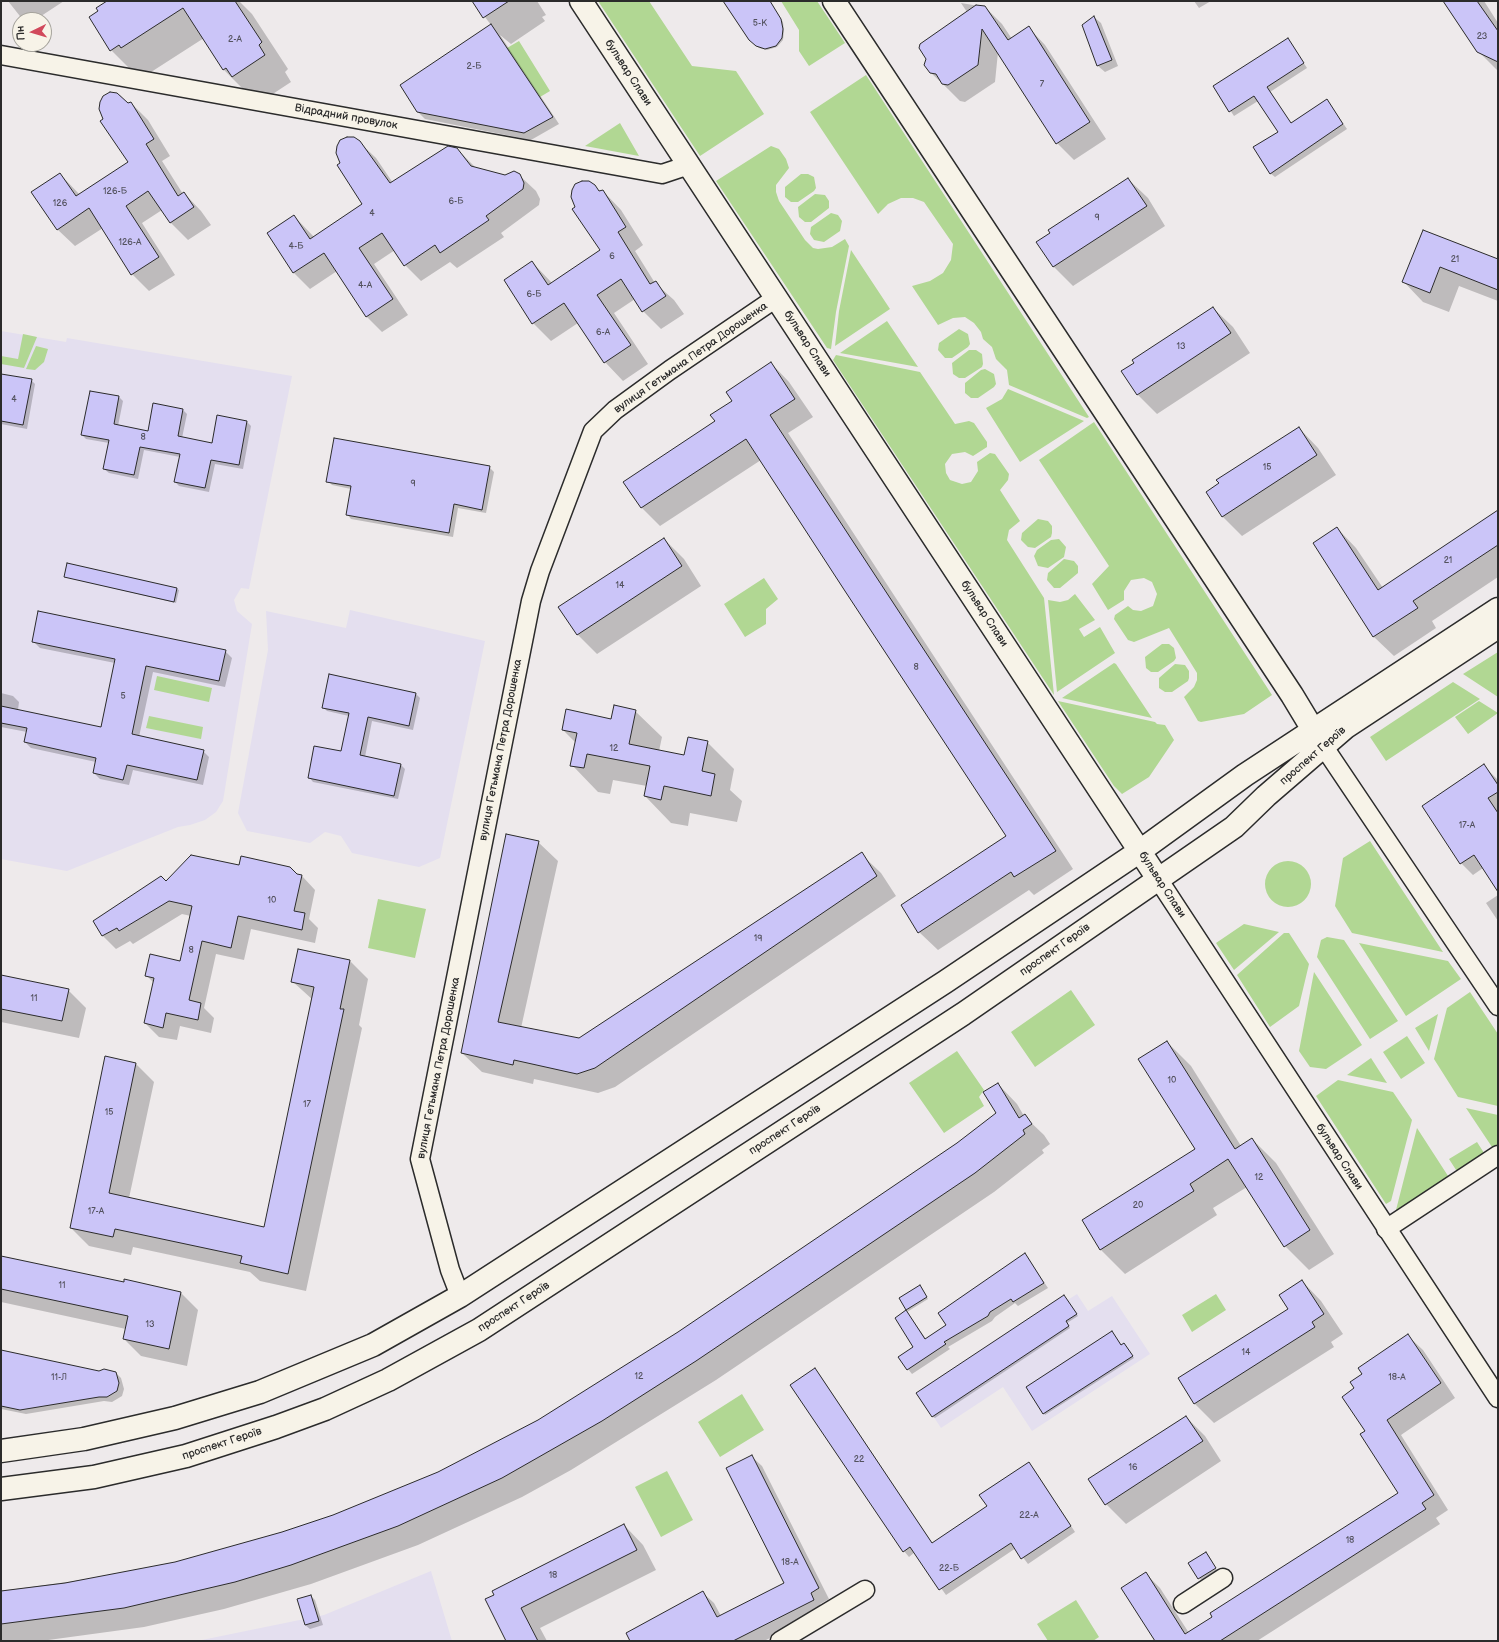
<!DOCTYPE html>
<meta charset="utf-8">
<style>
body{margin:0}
#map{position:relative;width:1499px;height:1642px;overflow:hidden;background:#eeeaeb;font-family:"Balsamiq Sans",sans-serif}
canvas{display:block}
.frame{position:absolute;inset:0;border:2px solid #2b2b2b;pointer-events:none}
.north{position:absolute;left:12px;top:12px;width:40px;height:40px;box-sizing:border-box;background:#f7f3e8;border:1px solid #a5a39c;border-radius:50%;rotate:265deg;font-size:11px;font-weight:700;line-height:16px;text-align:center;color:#2b2b2b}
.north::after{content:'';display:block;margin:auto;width:14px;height:18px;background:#d1495b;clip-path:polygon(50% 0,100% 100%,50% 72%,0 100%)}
</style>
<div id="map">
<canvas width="1499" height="1642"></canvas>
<div class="frame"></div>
<div class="north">Пн</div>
</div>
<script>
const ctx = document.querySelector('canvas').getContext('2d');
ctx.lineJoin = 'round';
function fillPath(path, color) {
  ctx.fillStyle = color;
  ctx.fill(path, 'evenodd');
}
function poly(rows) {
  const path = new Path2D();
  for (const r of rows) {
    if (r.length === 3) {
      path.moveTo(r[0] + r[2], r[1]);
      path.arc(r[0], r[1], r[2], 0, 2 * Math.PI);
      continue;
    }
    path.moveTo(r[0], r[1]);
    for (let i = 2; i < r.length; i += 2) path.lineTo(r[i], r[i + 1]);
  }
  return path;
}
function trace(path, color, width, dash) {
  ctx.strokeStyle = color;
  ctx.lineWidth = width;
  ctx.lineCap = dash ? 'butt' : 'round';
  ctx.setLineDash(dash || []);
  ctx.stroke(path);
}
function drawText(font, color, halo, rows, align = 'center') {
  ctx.font = font + ' "Balsamiq Sans",sans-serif';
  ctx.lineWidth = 4;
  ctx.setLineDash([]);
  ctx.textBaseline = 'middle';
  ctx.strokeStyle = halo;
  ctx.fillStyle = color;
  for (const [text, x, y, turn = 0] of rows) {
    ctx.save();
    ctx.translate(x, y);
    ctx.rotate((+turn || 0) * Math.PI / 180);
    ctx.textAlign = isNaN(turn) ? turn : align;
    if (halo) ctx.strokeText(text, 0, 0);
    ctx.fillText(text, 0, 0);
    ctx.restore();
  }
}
const built = poly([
 [1,331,66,342,67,338,292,376,249,589,241,588,234,600,237,611,252,624,223,801,216,812,205,820,190,825,178,827,67,871,1,859],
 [350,610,485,641,440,858,419,867,352,853,341,836,325,832,310,843,247,831,238,813,268,650,266,611,346,628],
 [1077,1294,1088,1311,1112,1296,1150,1354,1032,1431,1003,1387,941,1428,920,1396],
 [431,1571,452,1641,197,1641,324,1615]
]);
const green = poly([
 [598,1,649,1,692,66,736,71,764,114,700,156],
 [781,1,817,1,845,43,809,66,799,51,799,30],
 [519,41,550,91,540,97,507,48],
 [866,75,1089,417,1087,418,1009,385,1007,370,996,359,992,347,983,339,981,332,974,323,965,317,953,318,938,325,912,286,930,281,943,273,951,260,953,244,924,202,913,198,901,198,888,204,878,214,810,112],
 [620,123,639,156,585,146],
 [771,146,779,149,786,159,789,168,776,185,776,192,779,201,805,240,813,248,818,249,832,247,845,239,849,246,836,312,831,349,827,348,716,181],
 [801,174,808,174,814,177,816,188,814,191,798,202,791,202,785,197,785,187],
 [815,194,825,195,829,201,829,208,811,222,805,222,799,217,798,207],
 [831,213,838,215,842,221,840,231,824,242,814,240,810,234,811,227],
 [851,250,890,309,835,346,839,311],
 [887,321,918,367,840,353],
 [959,329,968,334,970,344,968,347,952,358,945,358,938,350,939,343],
 [23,334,37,337,24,368,1,364,1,356,18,359],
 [36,346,48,349,44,362,35,370,26,369],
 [969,350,976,350,982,354,983,364,982,367,965,378,959,378,953,374,952,363],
 [836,355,920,372,955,424,969,421,974,423,987,442,987,447,973,456,965,452,952,454,945,464,946,473,950,480,962,484,971,482,978,471,977,462,990,453,995,454,1009,474,1008,480,1000,490,1020,521,1009,530,1007,540,1044,598,1054,695,833,360],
 [985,369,994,374,996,384,994,387,978,398,971,398,965,393,965,383,981,370],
 [1008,389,1084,421,1020,462,986,408,1002,399],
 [1094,422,1272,695,1244,714,1201,722,1198,721,1184,697,1194,687,1197,680,1197,673,1169,628,1134,642,1128,640,1114,619,1115,615,1128,606,1133,610,1141,611,1153,606,1157,594,1152,582,1144,578,1131,580,1124,591,1124,600,1108,610,1092,584,1109,566,1039,460],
 [1038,519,1048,521,1052,526,1052,533,1051,537,1035,548,1028,547,1021,540,1022,533],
 [1059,539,1066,547,1064,557,1048,568,1038,566,1034,556,1037,550,1051,540],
 [1064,559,1074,561,1078,566,1078,573,1060,588,1054,588,1047,580,1048,573],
 [764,578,778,599,766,609,766,624,745,637,724,604],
 [1075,594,1095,620,1079,629,1084,637,1100,627,1115,653,1057,692,1048,600,1060,602,1068,600],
 [1162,644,1169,644,1174,648,1176,658,1174,661,1158,672,1151,672,1146,668,1145,657],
 [1498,652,1498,697,1463,674],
 [1114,663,1116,664,1152,718,1062,698],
 [1175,664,1185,665,1189,671,1189,678,1188,681,1172,692,1165,692,1159,688,1159,678],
 [157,676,212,688,209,702,154,690],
 [1453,682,1480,699,1386,761,1370,737],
 [1058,701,1155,722,1157,724,1165,725,1174,740,1149,777,1122,794,1114,786],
 [1479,701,1498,713,1468,734,1455,717],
 [149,716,203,727,201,739,146,728],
 [1370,841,1443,952,1352,933,1335,906,1343,858],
 [1288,884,23],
 [378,899,426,909,415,958,368,948],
 [1244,924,1279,932,1234,970,1216,943],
 [1284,933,1289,933,1309,964,1299,1006,1270,1027,1237,975],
 [1327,937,1344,940,1398,1021,1370,1039,1317,957,1321,940],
 [1359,943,1448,961,1461,979,1406,1016],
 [1314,972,1362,1045,1326,1069,1310,1067,1299,1051],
 [1071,990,1095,1025,1035,1067,1011,1032],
 [1470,992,1498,1034,1498,1106,1458,1097,1434,1059,1447,1008],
 [1438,1014,1429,1051,1415,1028],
 [1407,1036,1425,1063,1401,1079,1383,1052],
 [957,1051,984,1090,979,1097,984,1106,944,1133,909,1083],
 [1371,1058,1387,1083,1347,1075],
 [1338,1080,1393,1092,1412,1120,1391,1201,1386,1204,1316,1096],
 [1466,1108,1498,1115,1498,1147,1494,1150],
 [1417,1128,1450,1179,1399,1212,1396,1210],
 [1477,1142,1486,1156,1458,1173,1449,1159],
 [1216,1294,1226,1310,1192,1332,1182,1315],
 [742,1394,764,1430,720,1457,698,1422],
 [667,1471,693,1520,661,1537,635,1487],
 [1076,1600,1099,1637,1093,1641,1048,1641,1037,1624]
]);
const shadow = poly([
 [8,1,64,1,35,20,23,20],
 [109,1,239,1,252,14,288,69,285,72,291,82,259,103,250,96,224,70,204,38,148,74,146,71,138,77,111,50,99,12],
 [473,1,537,1,546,15,542,17,545,21,511,44,500,35,559,124,531,140,425,119,418,112,491,25],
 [724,1,769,1,783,22,784,31,783,40,777,47,767,50,759,48,750,40],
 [1194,1,1211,1,1199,8],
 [1445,1,1484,1,1498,23,1498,71,1478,51],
 [961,3,985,7,1002,24,1012,39,1029,28,1045,45,1106,139,1074,160,1057,143,998,52,995,82,965,102,960,101,948,89,930,72,967,12],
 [1094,17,1101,23,1118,66,1105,72,1098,66,1083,25],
 [1288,39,1307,68,1270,92,1291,124,1327,100,1347,129,1275,177,1270,173,1279,133,1258,101,1234,116,1214,86],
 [113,93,120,95,128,104,131,103,148,120,170,156,162,161,183,194,184,193,201,211,211,225,188,240,171,223,162,210,142,223,175,275,149,291,132,274,103,228,75,246,57,229,60,174,80,195,130,162,104,119],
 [359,142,376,158,393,183,457,149,476,168,506,176,519,175,536,191,540,199,539,205,501,233,504,237,457,268,450,262,421,281,405,265,395,250,374,264,408,315,382,332,366,316,337,271,310,289,294,273,268,233,294,216,314,237,364,204],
 [1128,179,1148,198,1165,226,1073,286,1054,267,1038,243],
 [592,184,600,192,603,191,621,210,643,245,635,251,655,283,674,300,684,314,661,329,643,311,635,299,614,313,648,364,623,381,605,362,578,323,551,341,533,323,532,262,552,283,602,251],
 [1424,231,1498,260,1498,301,1459,286,1449,312,1423,302,1404,282],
 [1213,308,1233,327,1250,353,1157,414,1138,395],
 [771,363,789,382,813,417,788,433,1073,869,1034,895,1029,890,938,950,919,932,1007,836,761,460,660,526,641,507,733,401],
 [1,375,31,380,35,384,27,429,1,424],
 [91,392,119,397,123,401,118,426,149,432,183,410,187,414,182,438,212,444,218,416,247,422,251,426,243,469,215,464,209,492,179,486,175,482,180,457,144,450,138,479,109,473,104,469,109,443,86,439,82,435],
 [1299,428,1318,448,1336,475,1242,536,1222,516],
 [489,467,494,472,486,513,458,508,453,537,351,519,347,514,351,489,332,485,328,481],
 [1498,511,1498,577,1432,621,1436,628,1394,656,1374,637,1314,543,1337,528,1356,548,1383,588],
 [664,539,684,559,701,586,597,654,577,634],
 [65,577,177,589,179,590,176,603],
 [33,641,225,651,232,658,225,687,153,672,139,737,203,751,209,757,203,785,133,770,129,785,100,779,94,773,96,762,31,748,25,742,27,732,1,727,1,693,13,696,19,702,18,710,101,728,115,663,40,648],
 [416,694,420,698,413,730,372,721,365,757,400,764,405,769,398,799,313,782,309,777,342,752,349,716,327,711,323,707],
 [635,711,662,737,659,751,685,756,707,742,734,769,730,790,742,801,737,822,690,813,688,826,671,823,645,796,647,786,613,780,610,794,598,792,572,765,576,743,563,730,612,720],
 [1484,766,1498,780,1498,891,1483,868,1473,875,1461,863],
 [538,842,558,861,521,1028,579,1040,861,854,881,873,896,896,615,1087,598,1093,534,1079,533,1084,482,1072,462,1053],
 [239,867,302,876,315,890,309,919,318,928,315,943,251,929,244,960,216,954,204,1008,214,1018,211,1033,180,1026,177,1040,159,1037,145,1023,154,983,146,975,181,962,191,916,182,914,133,944,130,941,116,949,103,936,94,921,166,882],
 [1498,895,1498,921,1486,903],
 [299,950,350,961,368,979,359,1025,362,1028,306,1291,260,1281,250,1272,133,1247,131,1255,89,1246,71,1228,106,1057,136,1064,154,1082,129,1198,265,1228,313,1000,292,981],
 [1,976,68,990,86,1008,79,1038,1,1022],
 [1167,1042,1191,1066,1241,1146,1252,1139,1276,1163,1334,1254,1309,1270,1285,1246,1247,1187,1213,1208,1217,1215,1125,1274,1101,1250,1083,1221,1196,1149],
 [998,1084,1017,1104,1024,1116,1044,1135,1050,1144,1042,1150,1044,1153,994,1192,716,1380,571,1470,522,1497,418,1545,311,1584,224,1609,144,1627,41,1641,1,1641,1,1591,119,1575,196,1558,282,1533,334,1516,438,1473,538,1421,631,1364,958,1144,997,1113,984,1093],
 [1025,1254,1048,1288,1018,1306,1015,1303,995,1317,992,1321,948,1347,950,1349,912,1374,908,1369,914,1347,896,1318,908,1310,901,1299,922,1288,928,1299,907,1312,926,1339,947,1325],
 [1,1257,124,1283,125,1280,181,1293,198,1310,187,1366,141,1356,124,1339,126,1329,1,1302],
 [1302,1281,1321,1301,1343,1334,1331,1342,1334,1347,1214,1423,1194,1403,1289,1309],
 [1066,1298,1078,1316,1067,1323,1070,1328,935,1418,933,1417,917,1393],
 [1112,1332,1122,1346,1124,1344,1126,1346,1134,1358,1045,1415,1044,1413],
 [1408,1336,1423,1350,1455,1398,1401,1435,1448,1510,1436,1518,1440,1524,1257,1641,1156,1641,1145,1573,1160,1588,1189,1633,1399,1494,1366,1431,1356,1389,1363,1375],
 [1,1351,99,1372,116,1373,121,1378,124,1389,122,1396,112,1402,104,1401,26,1414,1,1409],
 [814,1370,820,1375,933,1544,988,1507,1029,1464,1034,1469,1075,1532,1028,1564,1016,1548,946,1595,915,1552,909,1557,904,1551],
 [1186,1417,1205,1436,1221,1461,1126,1524,1106,1504,1090,1479],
 [751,1456,762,1466,829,1599,820,1604,824,1611,764,1641,631,1641,703,1593,714,1603,721,1616,786,1583],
 [624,1525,643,1545,656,1570,540,1628,547,1641,507,1641,487,1600],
 [1208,1555,1217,1570,1201,1580,1199,1578],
 [311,1596,315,1600,323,1625,310,1629,305,1625]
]);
const building = poly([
 [107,1,235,1,262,42,259,45,265,55,232,77,226,68,223,70,183,8,121,48,119,45,110,51,89,17,98,11,96,8,107,1],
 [472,1,509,1,483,18,472,1],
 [723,1,770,1,781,19,783,29,782,38,776,46,765,49,756,46,749,40,723,1],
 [1443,1,1477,1,1498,31,1498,62,1477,52,1443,1],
 [976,5,985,6,1008,40,1029,26,1090,122,1056,144,982,29,978,65,948,85,942,84,936,74,930,73,924,65,926,59,919,48,920,44,976,5],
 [1094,16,1112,60,1097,66,1082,25,1094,16],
 [491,24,553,117,524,133,417,112,400,85,491,24],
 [1288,38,1304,63,1267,87,1291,123,1327,99,1343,124,1270,174,1253,147,1278,132,1254,96,1229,112,1213,86,1288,38],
 [110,92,117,93,128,103,131,102,154,139,146,144,178,196,184,192,194,207,170,223,148,191,126,206,159,257,131,275,89,208,57,230,31,192,60,173,76,196,128,162,100,121,103,119,99,109,100,102,103,96,110,92],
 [347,137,354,137,360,141,390,183,448,146,457,148,471,166,505,175,514,171,520,174,524,183,523,189,486,216,489,220,440,253,435,245,404,266,382,233,359,248,393,299,366,317,324,253,293,273,267,233,294,215,310,239,362,204,337,165,340,163,336,153,337,146,340,140,347,137],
 [1128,178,1147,206,1053,267,1036,242,1050,233,1048,230,1128,178],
 [582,181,589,181,595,185,599,191,603,190,626,227,618,232,650,284,656,281,666,296,642,312,621,279,597,295,631,345,604,363,564,303,532,324,504,280,532,261,548,285,600,250,572,209,575,207,571,197,572,190,575,184,582,181],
 [1423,230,1498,259,1498,290,1440,267,1430,293,1402,282,1423,230],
 [1213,307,1231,333,1137,395,1121,371,1134,363,1132,360,1213,307],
 [771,362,795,399,770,415,1056,851,1014,877,1011,872,918,933,901,905,1006,836,843,588,746,439,641,508,623,482,715,421,710,415,732,401,726,392,771,362],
 [1,374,32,379,23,425,1,421,1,374],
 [90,391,119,396,114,424,148,431,153,403,183,409,178,436,212,443,217,415,247,421,239,465,211,460,205,488,174,482,180,454,140,447,134,475,103,469,109,440,81,435,90,391],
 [1299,427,1317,455,1222,517,1206,492,1219,483,1216,480,1299,427],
 [334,438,490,466,482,510,454,504,449,533,346,515,351,486,326,482,334,438],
 [1498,510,1498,545,1413,601,1418,608,1373,637,1313,543,1337,527,1378,590,1498,510],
 [664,538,682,566,577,635,558,607,664,538],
 [67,563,177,588,174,602,64,577,67,563],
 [38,611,226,650,219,681,146,666,132,734,204,750,197,780,127,765,123,780,93,773,96,758,24,742,27,728,1,723,1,706,101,727,115,659,32,642,38,611],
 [329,674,416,693,409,726,368,717,360,755,401,764,394,796,308,778,314,746,341,751,349,713,322,708,329,674],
 [614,705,636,710,629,744,684,755,688,737,708,741,702,771,715,774,711,796,664,786,661,800,644,796,650,766,587,754,584,768,570,766,577,733,562,730,566,709,611,719,614,705],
 [1484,764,1498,785,1498,792,1488,798,1498,813,1498,892,1474,855,1460,864,1422,806,1484,764],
 [506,834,539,841,498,1022,579,1038,862,852,877,876,595,1068,577,1074,514,1060,513,1065,461,1053,506,834],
 [191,855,239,865,241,856,290,867,297,874,302,875,294,911,305,913,302,930,238,916,231,948,202,941,189,1000,201,1003,198,1020,166,1013,163,1028,144,1023,154,978,145,976,150,954,180,961,192,906,169,901,119,931,117,928,102,936,93,921,161,876,166,881,191,855],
 [298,949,350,960,340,1009,344,1009,288,1274,240,1263,242,1256,115,1229,113,1237,70,1228,105,1056,136,1063,109,1193,264,1227,314,987,291,982,298,949],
 [1,975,69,989,62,1021,1,1009,1,975],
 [1167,1041,1235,1149,1252,1138,1310,1230,1284,1247,1228,1159,1190,1184,1194,1191,1100,1250,1082,1220,1195,1149,1138,1059,1167,1041],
 [998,1083,1019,1118,1025,1114,1032,1124,1023,1130,1025,1134,975,1173,696,1361,602,1421,502,1478,398,1526,291,1565,235,1582,124,1608,1,1624,1,1591,65,1583,175,1562,282,1532,333,1515,438,1472,538,1420,678,1332,957,1143,996,1113,983,1092,998,1083],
 [1025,1253,1044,1283,1013,1302,1011,1299,990,1312,988,1316,944,1342,946,1344,907,1370,898,1357,913,1347,895,1318,906,1310,925,1339,946,1325,938,1313,1025,1253],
 [1,1256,124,1282,124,1279,181,1292,169,1349,123,1339,128,1316,1,1289,1,1256],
 [1302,1280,1324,1314,1312,1322,1315,1327,1194,1404,1178,1378,1288,1309,1279,1295,1302,1280],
 [920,1285,927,1297,906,1310,899,1298,920,1285],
 [1064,1295,1077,1314,1066,1321,1069,1326,932,1417,916,1393,1064,1295],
 [1112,1331,1121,1345,1124,1343,1133,1356,1043,1414,1026,1387,1112,1331],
 [1408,1334,1441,1383,1387,1420,1434,1495,1422,1503,1426,1509,1220,1641,1155,1641,1121,1588,1146,1572,1185,1634,1212,1617,1210,1613,1398,1493,1360,1434,1365,1431,1342,1397,1354,1388,1350,1382,1362,1374,1358,1368,1408,1334],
 [1,1350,99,1371,104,1369,116,1372,119,1383,117,1391,107,1397,99,1397,20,1410,1,1406,1,1350],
 [815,1368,932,1543,987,1506,979,1495,1029,1462,1071,1526,1021,1559,1011,1543,939,1590,910,1547,903,1552,790,1385,815,1368],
 [1186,1416,1203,1441,1105,1505,1088,1479,1186,1416],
 [752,1455,819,1588,811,1593,814,1600,733,1641,630,1641,626,1633,703,1591,717,1617,784,1583,726,1468,752,1455],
 [624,1524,637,1550,521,1608,538,1641,506,1641,485,1599,494,1595,492,1591,624,1524],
 [1206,1552,1216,1568,1198,1579,1188,1563,1206,1552],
 [311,1595,319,1621,305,1625,297,1599,311,1595]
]);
const minor = poly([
 [1,55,662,174,689,165],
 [1324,747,1498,1006],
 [1158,879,1498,1398],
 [1386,1229,1498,1155],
 [460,1296,450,1270,420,1159,531,601,540,571,593,431,615,410,670,370,776,298],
 [1183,1604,1223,1578],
 [780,1641,865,1590]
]);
const major = poly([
 [581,1,1158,879],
 [834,1,1292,695,1321,743],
 [1,1451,84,1439,175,1418,260,1392,373,1345,460,1296,945,982,1140,851,1245,775,1498,609],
 [1,1489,94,1477,186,1456,276,1427,325,1409,388,1380,479,1330,963,1014,1234,827,1266,796,1346,727,1498,627]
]);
const numberNames = [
 ["5-К",760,24],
 ["23",1482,37],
 ["2-А",235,40],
 ["2-Б",474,67],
 ["7",1042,85],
 ["126-Б",115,192],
 ["6-Б",456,202],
 ["126",60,204],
 ["4",372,214],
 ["9",1097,218],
 ["126-А",130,243],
 ["4-Б",296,247],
 ["6",612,257],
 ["21",1455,260],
 ["4-А",365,286],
 ["6-Б",534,295],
 ["6-А",603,333],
 ["13",1181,347],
 ["4",14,400],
 ["8",143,438],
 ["15",1267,468],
 ["9",413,484],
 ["21",1448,561],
 ["14",620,586],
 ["8",916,668],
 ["5",123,697],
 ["12",614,749],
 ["17-А",1467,826],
 ["10",272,901],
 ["19",758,939],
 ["8",191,951],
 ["11",34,999],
 ["10",1172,1081],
 ["17",307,1105],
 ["15",109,1113],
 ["12",1259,1178],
 ["20",1138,1206],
 ["17-А",96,1212],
 ["11",62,1286],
 ["13",150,1325],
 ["14",1246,1353],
 ["12",639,1377],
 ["11-Л",59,1378],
 ["18-А",1397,1378],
 ["22",859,1460],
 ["16",1133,1468],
 ["22-А",1029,1516],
 ["18",1350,1541],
 ["18-А",790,1563],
 ["22-Б",949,1569],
 ["18",553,1576]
];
const streetNames = [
 ["бульвар Слави",628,73,57],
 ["Відрадний провулок",346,117,10],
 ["бульвар Слави",807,344,57],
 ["вулиця Гетьмана Петра Дорошенка",691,358,-35],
 ["бульвар Слави",984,614,57],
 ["вулиця Гетьмана Петра Дорошенка",501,750,-79],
 ["проспект Героїв",1313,756,-41],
 ["бульвар Слави",1162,885,57],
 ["проспект Героїв",1055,950,-35],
 ["вулиця Гетьмана Петра Дорошенка",439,1068,-79],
 ["проспект Героїв",785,1130,-33],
 ["бульвар Слави",1339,1157,57],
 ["проспект Героїв",514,1307,-33],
 ["проспект Героїв",222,1444,-18]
];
fillPath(built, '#e4dfef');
fillPath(green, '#b1d793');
fillPath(shadow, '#0003');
fillPath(building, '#cbc5f8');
trace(building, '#2b2b2b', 1);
trace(minor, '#2b2b2b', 21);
trace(major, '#2b2b2b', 25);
trace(minor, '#f7f3e8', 18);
trace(major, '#f7f3e8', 22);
drawText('9px', '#53525e', null, numberNames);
drawText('11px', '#2b2b2b', '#f7f3e8', streetNames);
</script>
